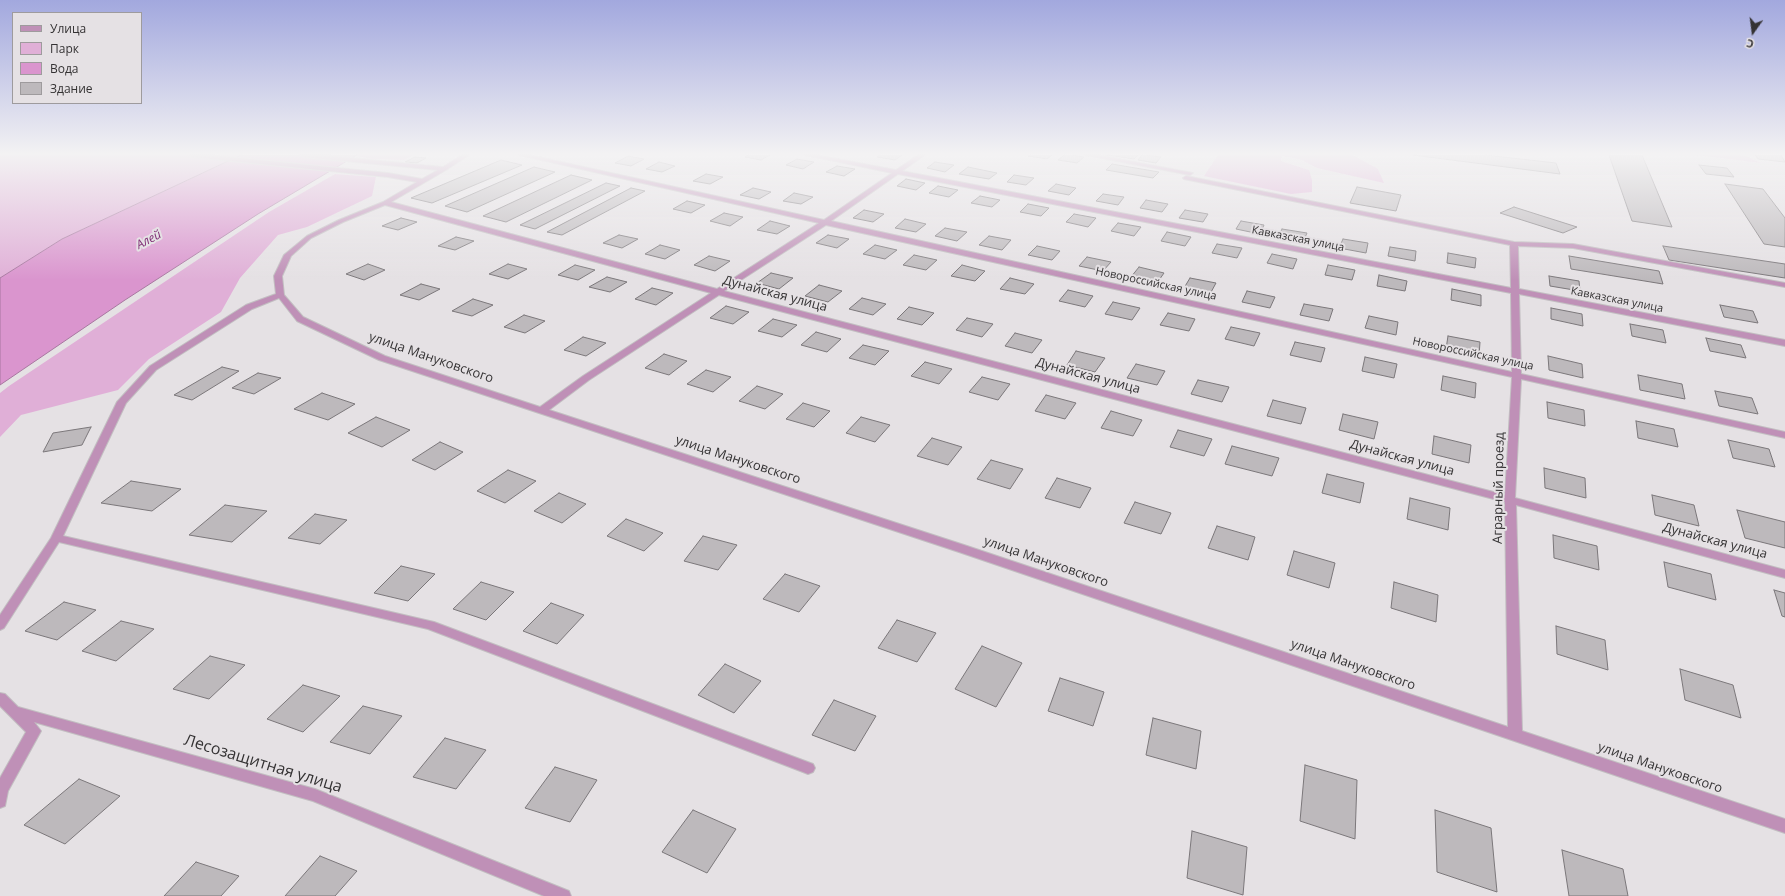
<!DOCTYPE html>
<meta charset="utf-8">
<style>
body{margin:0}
#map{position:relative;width:1785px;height:896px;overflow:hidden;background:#e5e1e4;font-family:"Open Sans",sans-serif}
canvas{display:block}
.legend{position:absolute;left:12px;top:12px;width:130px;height:92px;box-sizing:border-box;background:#e5e1e4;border:1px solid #9e9b9d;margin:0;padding:5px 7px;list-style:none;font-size:12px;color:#343233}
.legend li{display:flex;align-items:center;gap:8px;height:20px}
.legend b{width:20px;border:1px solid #9e9b9d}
.north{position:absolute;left:1733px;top:12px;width:40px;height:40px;-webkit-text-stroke:3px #e5e1e4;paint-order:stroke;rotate:194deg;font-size:11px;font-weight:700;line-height:16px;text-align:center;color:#343233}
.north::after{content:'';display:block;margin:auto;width:14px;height:18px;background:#343233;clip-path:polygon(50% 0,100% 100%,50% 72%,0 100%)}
</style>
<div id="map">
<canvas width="1785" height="896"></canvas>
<ul class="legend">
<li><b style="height:5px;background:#bf90b7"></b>Улица</li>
<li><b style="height:11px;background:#e0afd7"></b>Парк</li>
<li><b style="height:11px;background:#da95ce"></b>Вода</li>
<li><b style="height:11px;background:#bdb9bc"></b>Здание</li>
</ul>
<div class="north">С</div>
</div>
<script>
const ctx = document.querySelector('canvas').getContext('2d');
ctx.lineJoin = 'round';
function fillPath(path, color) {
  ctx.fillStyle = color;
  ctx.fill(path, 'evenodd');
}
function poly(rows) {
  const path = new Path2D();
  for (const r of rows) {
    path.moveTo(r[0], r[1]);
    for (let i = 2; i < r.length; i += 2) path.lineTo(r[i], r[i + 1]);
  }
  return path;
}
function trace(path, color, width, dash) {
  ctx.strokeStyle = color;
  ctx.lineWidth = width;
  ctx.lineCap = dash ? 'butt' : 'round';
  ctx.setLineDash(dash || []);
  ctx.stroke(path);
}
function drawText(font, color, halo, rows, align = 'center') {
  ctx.font = font + ' "Open Sans",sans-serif';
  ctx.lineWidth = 4;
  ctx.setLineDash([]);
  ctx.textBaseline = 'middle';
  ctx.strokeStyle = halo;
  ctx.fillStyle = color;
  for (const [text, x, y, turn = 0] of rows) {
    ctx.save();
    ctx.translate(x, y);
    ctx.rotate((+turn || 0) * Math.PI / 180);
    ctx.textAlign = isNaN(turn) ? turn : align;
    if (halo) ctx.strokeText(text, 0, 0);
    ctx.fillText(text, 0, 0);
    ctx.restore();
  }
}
const green = poly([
 [0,155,241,155,62,239,0,278],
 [351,155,414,155,404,160,372,159],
 [1218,155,1353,155,1378,169,1384,183,1317,168,1302,160,1282,156,1281,161,1309,170,1312,180,1312,192,1291,194,1204,176],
 [1696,155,1740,155,1746,156,1761,163],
 [335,174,376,177,372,196,307,227,278,235,240,278,221,312,149,359,118,390,21,415,0,437,0,393,9,386,269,212]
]);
const water = poly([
 [241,155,357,155,258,214,125,300,0,385,0,278,62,239,241,155]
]);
const building = poly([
 [748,155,770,155,761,160,745,157,748,155],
 [879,155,902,155,895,160,877,157,879,155],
 [1030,155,1052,155,1047,159,1028,156,1030,155],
 [1064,155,1071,155,1084,157,1077,163,1058,160,1064,155],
 [1107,155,1138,155,1134,159,1107,155],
 [1142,155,1146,155,1161,157,1156,163,1138,160,1142,155],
 [1486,155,1556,163,1560,174,1413,155,1486,155],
 [1609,155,1642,155,1672,227,1632,221,1609,155],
 [1755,155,1781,155,1785,162,1758,159,1755,155],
 [628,156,644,159,631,166,615,163,628,156],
 [415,157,426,158,417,163,405,162,415,157],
 [797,159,814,162,803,169,786,165,797,159],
 [501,160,522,165,432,203,411,198,501,160],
 [659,162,675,166,662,172,646,169,659,162],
 [935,162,954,165,945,172,927,168,935,162],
 [1112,164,1159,172,1153,178,1106,170,1112,164],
 [1699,165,1727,168,1734,177,1706,174,1699,165],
 [837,166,855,169,844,176,826,172,837,166],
 [534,167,555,172,467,212,445,206,534,167],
 [968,167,997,173,989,179,959,174,968,167],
 [706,174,723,177,710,184,693,181,706,174],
 [571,175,592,180,506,222,483,216,571,175],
 [1014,175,1034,178,1026,185,1007,182,1014,175],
 [906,179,925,183,916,190,897,186,906,179],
 [606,183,620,186,535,229,520,225,606,183],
 [1056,184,1076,188,1069,195,1048,191,1056,184],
 [1725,184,1763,189,1785,218,1785,247,1764,244,1725,184],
 [938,186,958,190,949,197,929,193,938,186],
 [1357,187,1401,195,1396,211,1350,203,1357,187],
 [631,188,645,191,562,235,547,232,631,188],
 [753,188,771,192,759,199,740,195,753,188],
 [794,193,813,197,801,204,783,201,794,193],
 [1103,194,1124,197,1118,205,1096,201,1103,194],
 [980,196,1000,200,992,207,971,203,980,196],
 [1146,200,1168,204,1162,212,1140,208,1146,200],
 [687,201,705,205,691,213,673,209,687,201],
 [1028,204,1049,208,1041,216,1020,212,1028,204],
 [1514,207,1577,227,1563,233,1500,213,1514,207],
 [864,210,884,214,873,222,853,218,864,210],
 [1185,210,1208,214,1203,222,1179,218,1185,210],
 [724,213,743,217,730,226,710,221,724,213],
 [1074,214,1096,218,1088,227,1066,222,1074,214],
 [401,218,417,222,398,230,382,226,401,218],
 [905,219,926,224,916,232,895,228,905,219],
 [770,221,790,226,777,234,757,230,770,221],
 [1241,221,1264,225,1260,234,1236,229,1241,221],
 [1118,223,1141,227,1134,236,1111,231,1118,223],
 [945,228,967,232,957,241,935,236,945,228],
 [1282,229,1307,233,1303,242,1278,237,1282,229],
 [1167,232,1191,237,1185,246,1161,241,1167,232],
 [619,235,638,239,622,248,603,243,619,235],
 [828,235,849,239,837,248,816,243,828,235],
 [989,236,1011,240,1002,250,979,245,989,236],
 [456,237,474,241,455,250,438,246,456,237],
 [1343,239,1368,243,1366,253,1339,248,1343,239],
 [1217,244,1242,248,1237,258,1212,253,1217,244],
 [660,245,680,250,665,259,645,254,660,245],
 [875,245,897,250,885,259,863,254,875,245],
 [1037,246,1060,251,1052,260,1028,255,1037,246],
 [1663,246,1785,264,1785,278,1669,260,1663,246],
 [1390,247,1416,251,1415,261,1388,256,1390,247],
 [1448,253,1476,258,1475,268,1447,263,1448,253],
 [1272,254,1297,259,1293,269,1267,263,1272,254],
 [914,255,937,260,926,270,903,265,914,255],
 [709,256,730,261,715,271,694,265,709,256],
 [1569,256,1659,271,1663,284,1571,269,1569,256],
 [1087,257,1111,262,1103,271,1079,266,1087,257],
 [368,264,385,270,364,280,346,274,368,264],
 [508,264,527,269,508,279,489,274,508,264],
 [575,265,595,270,578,280,558,275,575,265],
 [962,265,985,271,975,281,951,276,962,265],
 [1328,265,1355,270,1352,280,1325,275,1328,265],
 [1139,267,1164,273,1157,283,1131,277,1139,267],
 [771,273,793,278,779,289,757,283,771,273],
 [1379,275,1407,281,1405,291,1377,286,1379,275],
 [1549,276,1579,281,1580,291,1550,286,1549,276],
 [607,277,627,282,610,292,589,287,607,277],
 [1010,278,1034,284,1025,294,1000,289,1010,278],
 [1190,278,1216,283,1210,294,1184,288,1190,278],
 [421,284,440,289,419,300,400,295,421,284],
 [819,285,842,291,828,302,805,296,819,285],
 [652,288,673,293,656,305,635,299,652,288],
 [1452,289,1481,295,1481,306,1451,300,1452,289],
 [1068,290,1093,296,1085,307,1059,301,1068,290],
 [1247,291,1275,297,1270,308,1242,302,1247,291],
 [862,298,886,304,873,315,849,309,862,298],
 [473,299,493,305,472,316,452,311,473,299],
 [1113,302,1140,308,1132,320,1105,314,1113,302],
 [1304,304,1333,309,1329,321,1300,315,1304,304],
 [1720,305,1753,311,1758,323,1724,317,1720,305],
 [726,306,749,312,733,324,710,318,726,306],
 [909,307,934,313,922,325,897,319,909,307],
 [1551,308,1582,314,1583,326,1551,319,1551,308],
 [1168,313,1195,319,1189,331,1160,325,1168,313],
 [524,315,545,321,525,333,504,327,524,315],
 [1369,316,1398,322,1396,335,1365,328,1369,316],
 [967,318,993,324,982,337,956,330,967,318],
 [773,319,797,325,782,337,758,331,773,319],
 [1630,324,1663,330,1666,343,1632,336,1630,324],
 [1231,327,1260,333,1254,346,1225,339,1231,327],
 [816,332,841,339,827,352,801,345,816,332],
 [1015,333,1042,340,1032,353,1005,346,1015,333],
 [1448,336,1480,342,1479,356,1446,349,1448,336],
 [583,337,606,343,586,356,564,350,583,337],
 [1706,338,1741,345,1746,358,1710,351,1706,338],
 [1295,342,1325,348,1321,362,1290,355,1295,342],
 [863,345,889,351,875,365,849,358,863,345],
 [1076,351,1105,358,1095,372,1067,365,1076,351],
 [664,354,687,361,669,375,645,368,664,354],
 [1548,356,1582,364,1583,378,1549,370,1548,356],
 [1365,357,1397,364,1394,378,1362,371,1365,357],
 [925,362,952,369,939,384,911,376,925,362],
 [1136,364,1165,371,1157,385,1127,378,1136,364],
 [222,367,239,371,192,400,174,395,222,367],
 [706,370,731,377,713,392,687,384,706,370],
 [258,373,281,378,254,394,232,388,258,373],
 [1638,375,1682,384,1685,399,1640,390,1638,375],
 [1443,376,1476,383,1475,398,1441,390,1443,376],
 [982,377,1010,384,998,400,969,392,982,377],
 [1198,380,1229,387,1222,402,1191,394,1198,380],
 [757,386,783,394,765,409,739,401,757,386],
 [1715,391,1752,398,1758,414,1719,406,1715,391],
 [322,393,355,404,328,420,294,409,322,393],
 [1046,395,1076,403,1065,419,1035,411,1046,395],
 [1273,400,1306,408,1301,424,1267,416,1273,400],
 [1547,402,1584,410,1585,426,1548,418,1547,402],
 [803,403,830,411,814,427,786,419,803,403],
 [1111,411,1142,420,1133,436,1101,428,1111,411],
 [1343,414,1378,422,1374,439,1339,430,1343,414],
 [376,417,410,430,382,447,348,433,376,417],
 [861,417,890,425,875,442,846,433,861,417],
 [1636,421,1674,429,1678,447,1638,438,1636,421],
 [91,427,82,445,43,452,53,433,91,427],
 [1178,430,1212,439,1204,456,1170,447,1178,430],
 [1434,436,1471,445,1469,463,1432,454,1434,436],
 [932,438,962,447,948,465,917,456,932,438],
 [1728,440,1769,449,1775,467,1733,458,1728,440],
 [440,442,463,452,435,470,412,460,440,442],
 [1232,446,1279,458,1272,476,1225,464,1232,446],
 [991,460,1023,469,1010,489,977,479,991,460],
 [1544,468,1585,478,1586,498,1545,488,1544,468],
 [508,470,536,481,505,503,477,491,508,470],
 [1327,474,1364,483,1360,503,1322,493,1327,474],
 [1057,478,1091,488,1080,508,1045,498,1057,478],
 [131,481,181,489,152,511,101,503,131,481],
 [559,493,586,504,562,523,534,511,559,493],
 [1652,495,1694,505,1699,526,1655,515,1652,495],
 [1410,498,1450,508,1448,530,1407,519,1410,498],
 [1135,502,1171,513,1161,534,1124,523,1135,502],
 [225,505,267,511,232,542,189,535,225,505],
 [1737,510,1785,522,1785,548,1745,538,1737,510],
 [315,514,347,520,320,544,288,538,315,514],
 [626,519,663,533,644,551,607,536,626,519],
 [1217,526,1255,537,1248,560,1208,548,1217,526],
 [1553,535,1597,546,1599,570,1554,558,1553,535],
 [703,536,737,545,718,570,684,561,703,536],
 [1294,551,1335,563,1329,588,1287,575,1294,551],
 [1664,562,1711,574,1716,600,1668,587,1664,562],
 [401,566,435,574,408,601,374,593,401,566],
 [785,574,820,586,799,612,763,599,785,574],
 [481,582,514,592,486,620,453,609,481,582],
 [1394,582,1438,595,1436,622,1391,608,1394,582],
 [1774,590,1785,593,1785,617,1782,616,1774,590],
 [64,602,96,610,57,640,25,631,64,602],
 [551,603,584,615,557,644,523,631,551,603],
 [897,620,936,633,917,662,878,648,897,620],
 [121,621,154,629,116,661,82,651,121,621],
 [1556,626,1605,640,1608,670,1557,654,1556,626],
 [982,646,1022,663,996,707,955,689,982,646],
 [210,656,245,665,209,699,173,689,210,656],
 [725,664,761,681,734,713,698,695,725,664],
 [1680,669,1733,685,1741,718,1685,700,1680,669],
 [1060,678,1104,692,1093,726,1048,711,1060,678],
 [303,685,340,696,303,732,267,719,303,685],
 [834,700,876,716,855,751,812,735,834,700],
 [363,706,402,716,370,754,330,742,363,706],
 [1153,718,1201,731,1196,769,1146,755,1153,718],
 [445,738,486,750,456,789,413,777,445,738],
 [1305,765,1357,780,1355,839,1300,821,1305,765],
 [555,767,597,780,570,822,525,808,555,767],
 [79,779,120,796,65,844,24,825,79,779],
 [693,810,736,829,707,873,662,852,693,810],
 [1435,810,1491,828,1497,892,1437,872,1435,810],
 [1192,831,1247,847,1243,895,1187,878,1192,831],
 [1562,850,1623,869,1628,896,1569,896,1562,850],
 [320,856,357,871,335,896,285,896,320,856],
 [196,862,239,876,221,896,164,896,196,862]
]);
const minor = poly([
 [190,155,210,155,388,173,422,179,438,170,303,157,300,155,321,155,443,167,462,155,469,155,446,170,391,202,717,289,819,223,519,155,530,155,824,220,892,173,805,155,817,155,896,170,918,155,925,155,902,171,1511,288,1510,245,1184,179,1183,178,1186,176,1514,242,1573,244,1785,283,1785,287,1573,248,1518,246,1519,289,1785,340,1785,346,1519,294,1521,374,1785,432,1785,438,1521,379,1515,498,1785,570,1785,578,1516,505,1522,731,1785,819,1785,833,959,552,379,360,297,321,279,298,252,309,156,370,126,403,63,536,434,622,813,764,815,768,813,772,808,774,803,772,428,629,59,542,4,628,0,630,0,615,51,538,117,402,150,366,246,305,276,294,274,276,284,255,307,236,339,220,383,202,417,182,388,177,193,157,190,155],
 [898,174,1511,293,1512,372,831,221,898,174],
 [385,205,711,293,583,376,540,407,385,356,303,317,284,295,282,276,291,256,311,238,343,222,385,205],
 [826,225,1512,377,1505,495,724,291,826,225],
 [719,295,1505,502,1508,727,967,546,549,410,589,380,719,295],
 [1085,155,1098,155,1193,173,1190,175,1085,155],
 [0,693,5,694,18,707,315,789,569,891,571,896,544,896,313,801,34,722,41,731,8,791,5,806,0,808,0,778,26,732,0,706,0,693]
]);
const farStreetnames = [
 ["Кавказская улица",1298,239,11],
 ["Новороссийская улица",1156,284,12],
 ["Кавказская улица",1617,300,11],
 ["Новороссийская улица",1473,354,12]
];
const farWaternames = [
 ["Алей",149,240,-28]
];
const streetNames = [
 ["Дунайская улица",775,294,15],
 ["улица Мануковского",431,358,19],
 ["Дунайская улица",1088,376,15],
 ["Дунайская улица",1402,458,15],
 ["улица Мануковского",738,460,18],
 ["Аграрный проезд",1499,488,-89],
 ["Дунайская улица",1715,541,15],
 ["улица Мануковского",1046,562,19],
 ["улица Мануковского",1353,665,19],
 ["улица Мануковского",1660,768,19]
];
const nearStreetnames = [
 ["Лесозащитная улица",263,764,17]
];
fillPath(green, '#e0afd7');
fillPath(water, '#da95ce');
trace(water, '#a877a0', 1);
fillPath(building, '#bdb9bc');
trace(building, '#7b777a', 1);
trace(minor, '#c2bec1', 2);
fillPath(minor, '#bf90b7');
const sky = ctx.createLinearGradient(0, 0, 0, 280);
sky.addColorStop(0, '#a2a8de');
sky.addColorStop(0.55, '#f3f2f3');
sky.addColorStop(1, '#f3f2f300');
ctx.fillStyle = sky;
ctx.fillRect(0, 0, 1785, 280);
drawText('11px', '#343233', '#e5e1e4', farStreetnames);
drawText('italic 12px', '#813177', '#e5e1e4', farWaternames);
drawText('13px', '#343233', '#e5e1e4', streetNames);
drawText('16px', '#343233', '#e5e1e4', nearStreetnames);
</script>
